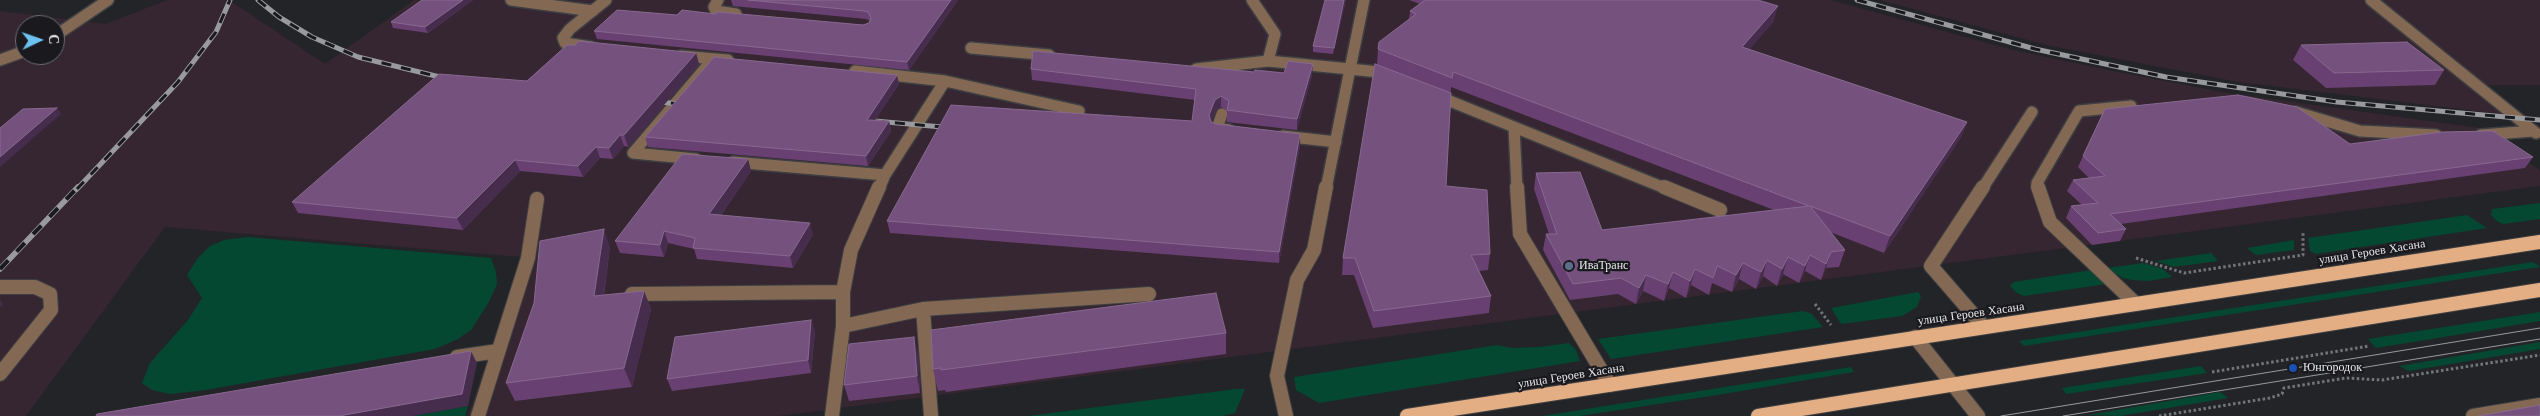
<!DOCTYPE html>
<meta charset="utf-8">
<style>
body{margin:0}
#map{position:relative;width:2540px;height:416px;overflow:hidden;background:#232427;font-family:"Libre Baskerville",serif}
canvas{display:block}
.north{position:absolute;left:15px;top:15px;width:50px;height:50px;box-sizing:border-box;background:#1a1a1e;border:1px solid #6c6c70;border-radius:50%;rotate:87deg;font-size:14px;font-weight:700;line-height:20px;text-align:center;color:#e7e8ea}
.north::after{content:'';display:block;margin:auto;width:18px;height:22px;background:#6cc3f2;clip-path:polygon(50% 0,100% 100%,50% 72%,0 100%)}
</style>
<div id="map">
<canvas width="2540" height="416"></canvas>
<div class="north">С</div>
</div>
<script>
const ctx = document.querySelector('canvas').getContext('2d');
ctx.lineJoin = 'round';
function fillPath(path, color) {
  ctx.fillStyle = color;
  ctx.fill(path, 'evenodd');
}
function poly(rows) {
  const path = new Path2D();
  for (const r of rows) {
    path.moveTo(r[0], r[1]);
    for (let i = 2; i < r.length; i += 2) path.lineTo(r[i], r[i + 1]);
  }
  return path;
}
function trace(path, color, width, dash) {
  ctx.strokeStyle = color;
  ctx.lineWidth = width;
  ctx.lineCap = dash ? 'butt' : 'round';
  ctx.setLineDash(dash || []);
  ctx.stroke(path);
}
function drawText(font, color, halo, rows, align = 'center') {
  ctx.font = font + ' "Libre Baskerville",serif';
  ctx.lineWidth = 4.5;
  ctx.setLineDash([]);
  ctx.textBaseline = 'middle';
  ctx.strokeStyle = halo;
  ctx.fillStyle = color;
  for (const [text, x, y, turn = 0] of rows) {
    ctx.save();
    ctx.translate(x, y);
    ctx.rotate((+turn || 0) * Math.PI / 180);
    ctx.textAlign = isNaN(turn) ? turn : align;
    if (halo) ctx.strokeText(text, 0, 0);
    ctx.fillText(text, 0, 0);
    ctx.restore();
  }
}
const industrial = poly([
 [167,0,229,0,325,64,414,0,1831,0,2013,50,2113,71,2222,92,2479,128,2540,170,2540,186,779,416,468,416,521,257,165,227,26,416,0,416,0,11,106,24],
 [25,25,55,25,55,55,25,55],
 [1880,0,2540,0,2540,85,2466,85,2501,114,2238,82,2046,45]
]);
const green = poly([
 [2540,203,2540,219,2504,224,2498,222,2491,215,2492,209],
 [2467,215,2487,228,2316,254,2310,251,2308,238],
 [248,237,491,258,496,272,497,284,489,302,471,330,458,339,435,349,206,390,170,394,152,390,142,383,150,363,188,320,202,298,187,275,197,259,210,246,224,240],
 [2294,240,2294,250,2256,255,2247,248],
 [2211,253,2218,261,2174,267,2156,261],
 [2533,262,2540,267,2024,346,2019,341],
 [2144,263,2163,269,2172,277,2148,281,2132,280,2123,278,2106,268],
 [2092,270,2107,284,2024,296,2017,293,2010,286,2014,282],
 [1918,292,1921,296,1917,307,1902,316,1841,324,1831,308],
 [1803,311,1812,314,1823,327,1611,359,1598,339],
 [2540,312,2540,321,2426,340,2376,348,2368,339],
 [2540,342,2540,349,2409,371,2399,366],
 [1569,343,1576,350,1580,361,1319,403,1296,390,1294,377,1497,345,1512,348,1540,347],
 [2201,366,2207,373,2066,394,2062,388],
 [1851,367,1854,372,1717,395,1580,416,1542,416],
 [1236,389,1245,389,1235,413,1222,416,1028,416],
 [2220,392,2228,398,2120,416,2088,415],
 [468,406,465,416,413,416]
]);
const path = poly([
 [2136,258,2184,273,2303,255,2303,233],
 [1815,304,1831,325],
 [2212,372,2369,346],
 [2159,416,2270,398,2282,394,2284,388,2346,378,2382,380,2540,355]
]);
const minorFar1 = poly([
 [511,0,593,11],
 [718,0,714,7,716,11,736,14],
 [1252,0,1275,34,1268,61,1350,69,1326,189],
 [1364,0,1350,69,1378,72,1389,76],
 [2371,0,2536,133],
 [55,36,108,0],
 [591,47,565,43,563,38,570,29,606,0],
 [971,48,1049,55],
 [681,56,728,60],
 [0,60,25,51],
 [1196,69,1268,61],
 [855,71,945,81],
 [1435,95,1667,189],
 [2296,112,2360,131,2436,135],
 [1222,114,1217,128,1229,130],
 [1514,127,1517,189],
 [2481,135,2533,131],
 [1283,136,1336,142],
 [696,159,633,153,713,59],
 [733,162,885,175],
 [879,189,885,175,945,81,1079,111],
 [1982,189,2032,112],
 [2039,189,2037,183,2079,111,2131,106]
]);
const minor = poly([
 [1517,187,1520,234,1610,385],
 [1664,187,1720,210],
 [1983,187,1931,266,1984,327],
 [2038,187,2050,222,2136,304],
 [0,287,35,287,50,294,51,310,0,374],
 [632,294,843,292],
 [923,309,931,416],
 [843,326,843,292,851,250,879,187],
 [1915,337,1978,416],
 [457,357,498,351],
 [478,416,528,258,537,199],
 [832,416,843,326,923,309,1149,294],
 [1286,416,1277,376,1297,280,1314,250,1326,187],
 [2473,416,2540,405]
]);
const major = poly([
 [1407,416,2540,242],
 [1758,416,2540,290]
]);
const tram = poly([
 [2001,416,2540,328],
 [2063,416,2540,339]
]);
const railFar1 = poly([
 [258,0,279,17,312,37,358,57,448,79],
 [1857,0,2035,49,2166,77,2337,102,2540,120],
 [651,101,689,105],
 [875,121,953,128],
 [77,189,178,82,216,32,230,0]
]);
const rail = poly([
 [0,269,78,187]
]);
const wall = poly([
 [422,0,473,0,428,33,393,28,391,22],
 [731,0,958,0,909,70,597,39,594,31,677,15,715,14,863,25,869,23,870,21,866,19,733,6],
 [1346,0,1333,54,1313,52,1313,46],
 [1409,0,1758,0,1774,21,1749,49,1967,122,1961,137,1884,253,1830,232,1845,250,1839,267,1826,268,1821,280,1805,271,1799,283,1783,274,1777,286,1763,276,1756,289,1739,279,1732,292,1712,283,1709,295,1691,285,1686,298,1669,288,1664,301,1643,291,1636,304,1618,294,1570,300,1543,250,1546,234,1549,234,1534,189,1536,173,1602,230,1774,210,1451,87,1446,186,1490,254,1488,270,1479,271,1491,296,1489,313,1373,328,1354,275,1342,275,1343,258,1377,64,1378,49,1409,19,1410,11,1420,4],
 [2301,45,2444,70,2435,85,2326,88,2293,60],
 [696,53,699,64,628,147,624,146,613,159,600,158,583,177,520,171,463,230,298,213,292,202,527,81],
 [1031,69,1254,72,1312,75,1297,130,1227,122,1227,111,1221,107,1215,111,1211,122,1216,124,1300,134,1300,145,1279,263,890,233,887,221,1192,121,1195,100,1032,80],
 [899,84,875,120,889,121,891,131,868,166,648,147,645,137],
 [2105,109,2350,144,2533,157,2525,168,2121,224,2126,229,2120,241,2092,245,2066,218,2071,206,2082,205,2067,191,2073,180,2089,178,2078,167],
 [748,159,751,171,721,215,813,234,793,268,697,259,694,249,668,243,664,257,620,253,615,241],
 [610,247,604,295,644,291,651,309,632,387,515,401,506,383],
 [811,320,815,332,811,373,672,391,667,379],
 [1226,333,1226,354,946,392,945,390,938,391,933,369],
 [918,353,920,393,849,401,844,385]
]);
const shadedWall = poly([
 [463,0,473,0,428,33,425,27],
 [951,0,958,0,909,70,907,62],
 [1344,0,1346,0,1333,54,1334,48],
 [1778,6,1774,21,1739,62,1742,47],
 [696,53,699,64,628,147,624,135],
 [1313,64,1312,75,1297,130,1297,119],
 [897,75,899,84,869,129,867,120],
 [1221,96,1221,107,1215,111,1210,126,1209,115,1215,100],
 [57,108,61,114,0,167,0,157],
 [889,121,891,131,868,166,866,156],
 [1967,122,1961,137,1884,253,1890,236],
 [1300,134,1300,145,1279,263,1279,252],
 [620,135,624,146,613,159,609,148],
 [596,147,600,158,583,177,578,166],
 [748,159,751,171,713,226,709,214],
 [515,160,520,171,463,230,457,218],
 [810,223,813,234,793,268,790,256],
 [604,229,610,247,601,315,594,296],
 [664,231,668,243,664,257,660,245],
 [1831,252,1826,268,1821,280,1826,264],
 [1810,255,1805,271,1799,283,1805,266],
 [1788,257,1783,274,1777,286,1782,269],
 [1767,260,1763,276,1756,289,1761,272],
 [1743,263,1739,279,1732,292,1736,275],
 [1695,269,1691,285,1686,298,1690,281],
 [1673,272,1669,288,1664,301,1668,284],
 [1646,275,1643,291,1636,304,1639,288],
 [644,291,651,309,632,387,624,368],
 [0,300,3,304,0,307],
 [811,320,815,332,811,373,808,360],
 [914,337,918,353,920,393,917,376],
 [471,351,477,363,468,406,413,416,339,416]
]);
const building = poly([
 [422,0,463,0,425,27,391,22,422,0],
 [748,0,951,0,907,62,594,31,617,10,677,15,682,10,715,14,718,12,863,25,869,23,871,18,868,12,864,11,748,0],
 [1325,0,1344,0,1334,48,1313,46,1325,0],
 [1425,0,1758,0,1778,6,1742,47,1967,122,1890,236,1810,206,1845,250,1831,252,1826,264,1810,255,1805,266,1788,257,1782,269,1767,260,1761,272,1743,263,1736,275,1717,266,1713,278,1695,269,1690,281,1673,272,1668,284,1646,275,1639,288,1621,278,1573,284,1546,234,1557,234,1536,173,1580,172,1602,230,1809,206,1453,72,1452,78,1378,49,1379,42,1416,14,1410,11,1425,0],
 [579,41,696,53,624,135,620,135,609,148,596,147,578,166,515,160,457,218,292,202,439,74,527,81,567,45,575,45,579,41],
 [2407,42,2444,70,2334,73,2301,45,2407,42],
 [1033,51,1254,72,1255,70,1284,73,1288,61,1313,64,1297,119,1227,110,1229,101,1221,96,1215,100,1209,115,1211,122,1216,124,1300,134,1279,252,887,221,951,105,1192,121,1196,89,1031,69,1033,51],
 [714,57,897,75,867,120,889,121,866,156,645,137,714,57],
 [1375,64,1451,93,1446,186,1487,190,1490,254,1471,255,1491,296,1374,311,1355,258,1343,258,1375,64],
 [2238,95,2297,107,2350,144,2442,132,2493,131,2533,157,2110,214,2126,229,2098,233,2071,206,2098,203,2073,180,2105,176,2083,156,2105,109,2238,95],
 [57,108,0,157,0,128,23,109,57,108],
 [682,154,748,159,709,214,810,223,790,256,693,248,695,238,664,231,660,245,615,241,682,154],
 [604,229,594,296,644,291,624,368,506,383,534,303,540,241,604,229],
 [1216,293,1226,333,941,370,941,368,933,369,931,330,1216,293],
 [811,320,808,360,667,379,675,337,811,320],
 [914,337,917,376,844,385,849,344,914,337],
 [471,351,462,394,339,416,96,416,97,414,471,351],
 [2540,405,2540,416,2479,416,2540,405]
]);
const markers = [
 [1569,266,5,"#5c6f8a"],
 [2293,368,5,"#1a4fb4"]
];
const streetNames = [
 ["улица Героев Хасана",2372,252,-9],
 ["улица Героев Хасана",1971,314,-8],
 ["улица Героев Хасана",1571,376,-9]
];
const poiNames = [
 ["ИваТранс",1579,266],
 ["Юнгородок",2303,368]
];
fillPath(industrial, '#352631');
fillPath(green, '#044831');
trace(minorFar1, '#3e3f42', 14);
trace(minor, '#3e3f42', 16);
trace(major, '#3e3f42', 16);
trace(path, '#747578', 3, [2.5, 2.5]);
trace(minorFar1, '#836954', 11);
trace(minor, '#836954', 14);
trace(major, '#e3ae83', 14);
trace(tram, '#999a9d', 1);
trace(railFar1, '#999a9d', 5);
trace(rail, '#999a9d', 5.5);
trace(railFar1, '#1a1a1e', 3, [10]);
trace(rail, '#1a1a1e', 4, [12]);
fillPath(wall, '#684071');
fillPath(shadedWall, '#462d4e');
fillPath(building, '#75527e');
trace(building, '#87698f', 1);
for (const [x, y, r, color] of markers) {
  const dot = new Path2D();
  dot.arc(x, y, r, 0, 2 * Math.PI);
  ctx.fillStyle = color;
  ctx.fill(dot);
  trace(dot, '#1a1a1e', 2);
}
drawText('12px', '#e7e8ea', '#1a1a1e', streetNames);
drawText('12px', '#e7e8ea', '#1a1a1e', poiNames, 'left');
</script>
